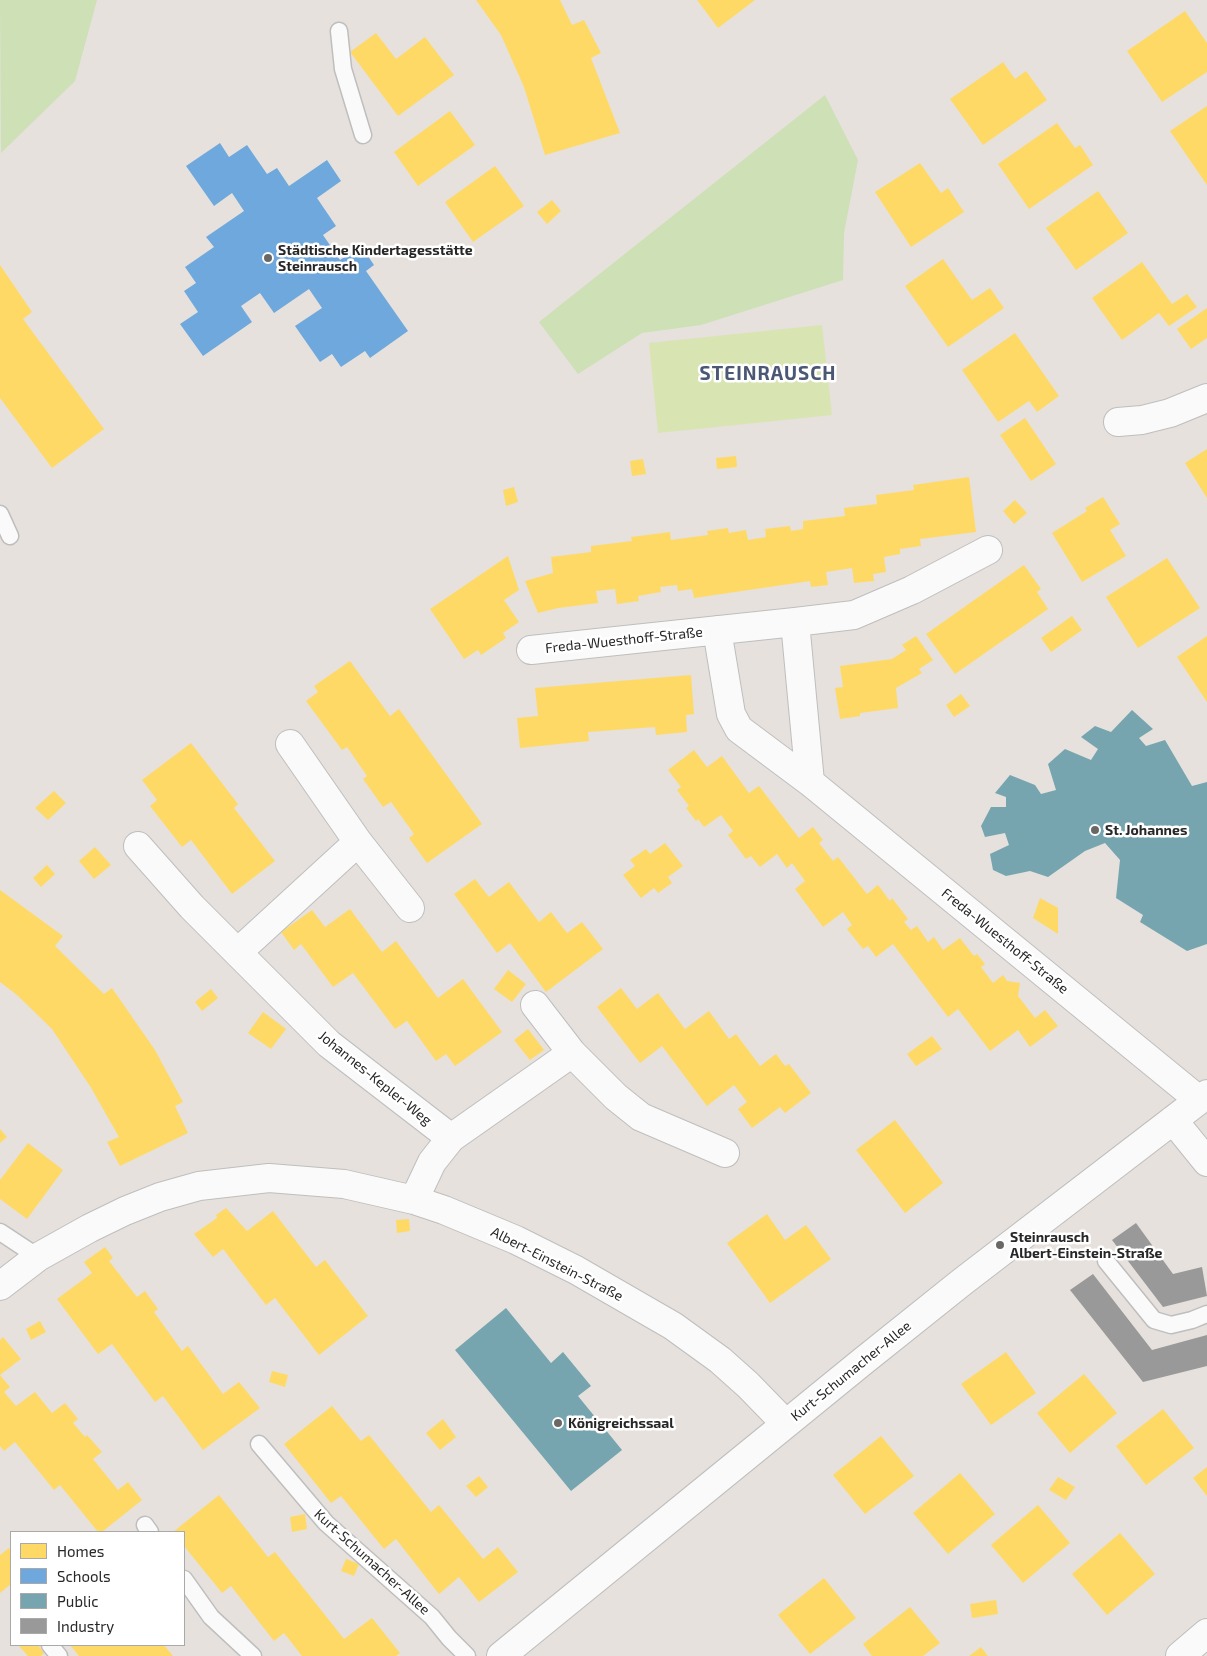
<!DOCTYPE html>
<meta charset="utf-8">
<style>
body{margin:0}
#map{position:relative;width:1207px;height:1656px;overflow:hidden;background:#e6e1dc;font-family:"Exo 2",sans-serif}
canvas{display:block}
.legend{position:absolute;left:10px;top:1531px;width:175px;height:115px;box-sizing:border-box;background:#fff;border:1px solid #a9a9a9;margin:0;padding:6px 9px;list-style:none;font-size:15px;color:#272727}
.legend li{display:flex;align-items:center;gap:10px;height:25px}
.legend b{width:25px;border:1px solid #a9a9a9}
</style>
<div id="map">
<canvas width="1207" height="1656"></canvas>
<ul class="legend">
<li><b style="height:14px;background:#ffd966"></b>Homes</li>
<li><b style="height:14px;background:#6fa8dc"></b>Schools</li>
<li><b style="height:14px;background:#76a5af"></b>Public</li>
<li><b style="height:14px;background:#999"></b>Industry</li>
</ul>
</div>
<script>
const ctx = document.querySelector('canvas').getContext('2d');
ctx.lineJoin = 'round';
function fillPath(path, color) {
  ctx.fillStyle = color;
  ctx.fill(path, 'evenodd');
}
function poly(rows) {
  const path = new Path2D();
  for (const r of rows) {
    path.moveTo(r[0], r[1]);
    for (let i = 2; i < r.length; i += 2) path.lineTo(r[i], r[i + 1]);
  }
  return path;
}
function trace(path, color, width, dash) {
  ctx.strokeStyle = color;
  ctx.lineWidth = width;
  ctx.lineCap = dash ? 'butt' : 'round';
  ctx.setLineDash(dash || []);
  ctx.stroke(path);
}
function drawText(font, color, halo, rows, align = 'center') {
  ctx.font = font + ' "Exo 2",sans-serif';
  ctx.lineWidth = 5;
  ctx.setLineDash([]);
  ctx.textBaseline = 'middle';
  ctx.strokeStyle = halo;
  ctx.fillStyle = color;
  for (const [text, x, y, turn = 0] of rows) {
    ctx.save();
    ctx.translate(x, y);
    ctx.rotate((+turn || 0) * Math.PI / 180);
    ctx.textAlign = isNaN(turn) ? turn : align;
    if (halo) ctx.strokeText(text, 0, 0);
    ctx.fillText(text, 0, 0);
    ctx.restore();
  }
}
const green = poly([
 [0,0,97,0,75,81,1,153],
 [825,95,858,160,844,233,843,280,701,325,642,333,578,374,539,322]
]);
const pitch = poly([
 [822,325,832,415,658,433,649,343]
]);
const homes = poly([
 [476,0,560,0,572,25,584,20,601,53,591,58,620,133,545,155,524,87,501,35],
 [697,0,755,0,718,28],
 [1185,11,1207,43,1207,72,1162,102,1127,51],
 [376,33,396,59,425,37,454,75,398,116,350,52],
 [1003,62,1015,79,1026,71,1047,100,983,145,950,99],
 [1207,106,1207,185,1170,131],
 [450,111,475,145,418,186,394,152],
 [1057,123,1075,148,1080,145,1093,165,1029,209,998,164],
 [920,163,941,193,948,188,964,212,911,247,875,192],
 [495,166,524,206,473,242,445,202],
 [1098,191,1128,233,1076,270,1046,228],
 [552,200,561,211,547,224,537,212],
 [943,259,972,300,990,288,1004,308,948,347,905,286],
 [1142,262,1172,304,1187,294,1197,307,1169,326,1159,313,1122,340,1092,298],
 [0,265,32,312,23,319,104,429,52,468,0,398],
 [1207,308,1207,338,1191,349,1177,329],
 [1015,333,1059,396,1037,412,1029,401,998,422,962,370],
 [1025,418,1056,464,1031,481,1000,435],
 [1207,449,1207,498,1185,463],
 [736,456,737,467,717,469,716,458],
 [643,459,646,474,632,476,630,461],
 [969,477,976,532,920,539,921,546,900,549,900,554,884,557,886,572,873,574,874,581,854,583,852,568,826,572,828,585,811,587,810,581,694,598,692,589,678,591,677,585,660,587,661,592,638,596,639,601,617,604,615,589,596,591,598,603,558,608,538,613,525,581,553,573,551,557,591,552,591,546,632,541,631,537,670,532,671,540,708,535,707,531,728,528,729,533,746,530,748,540,766,537,765,529,790,526,791,531,803,529,803,521,845,516,844,508,877,504,876,495,914,490,913,485],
 [514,487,518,502,506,506,503,490],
 [1103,497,1120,524,1110,530,1126,556,1082,582,1052,533,1087,511,1085,508],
 [1015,500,1027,513,1014,524,1003,511],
 [508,556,519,590,504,600,519,622,503,633,506,638,481,655,478,650,464,659,430,609],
 [1167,558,1200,608,1138,648,1106,597],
 [1024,565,1041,589,1037,592,1048,609,955,674,926,634],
 [1072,616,1082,630,1051,652,1041,638],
 [916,636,933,660,919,669,922,673,896,688,898,708,860,713,860,716,840,719,835,688,843,687,840,666,892,659,906,650,902,645],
 [1207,636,1207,702,1177,657],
 [350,661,390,716,399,709,482,824,427,863,409,838,414,834,391,802,383,807,363,779,367,776,347,747,342,750,306,701,318,692,314,686],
 [691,675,694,714,686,715,687,732,656,735,655,727,588,732,589,741,520,748,517,718,538,716,535,688],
 [961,694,970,706,954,717,946,705],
 [191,743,238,804,234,808,275,861,232,894,191,840,182,847,150,806,157,800,142,780],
 [694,750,707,767,722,756,749,793,759,786,799,838,813,827,823,840,819,843,833,861,838,857,867,894,878,885,890,901,892,898,908,919,904,922,911,930,917,926,928,942,934,937,943,950,960,938,974,956,977,954,985,964,981,967,993,983,1003,975,1007,981,1020,983,1018,996,1035,1018,1045,1010,1058,1026,1030,1047,1018,1030,990,1051,958,1009,948,1017,893,944,876,957,868,946,863,949,847,929,852,925,843,912,823,927,795,889,805,881,792,863,787,868,777,854,760,867,751,856,746,859,728,835,733,831,721,815,704,827,698,819,696,821,686,808,689,806,677,790,681,787,668,770],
 [54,791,66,803,48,820,35,808],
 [665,843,683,866,668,877,672,883,658,893,654,888,641,898,623,875,635,866,630,860,646,849,650,854],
 [95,847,111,865,94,879,79,861],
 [47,865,55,874,41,887,33,878],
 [475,879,489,897,509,882,539,922,551,912,567,933,582,922,603,949,546,992,510,943,497,953,454,894],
 [0,890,63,936,55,946,104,994,112,988,155,1050,183,1102,175,1106,188,1133,120,1166,107,1142,119,1137,90,1086,52,1029,17,995,0,982],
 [1040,898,1058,908,1058,934,1033,918],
 [350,909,382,952,396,941,438,998,463,979,502,1032,455,1066,446,1054,436,1061,407,1021,395,1029,353,973,333,987,301,944,294,950,281,932,312,910,325,927],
 [508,970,526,984,512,1002,494,989],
 [621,988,637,1009,658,993,685,1029,709,1011,729,1039,736,1034,760,1066,776,1054,785,1066,789,1064,811,1093,785,1113,780,1107,752,1128,738,1109,747,1102,734,1085,707,1106,662,1046,640,1063,597,1007],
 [211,989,218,998,202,1011,195,1002],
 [263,1012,286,1029,271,1049,248,1033],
 [528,1029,544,1050,530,1060,514,1040],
 [932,1036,942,1049,916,1066,907,1054],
 [895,1120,943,1183,905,1213,856,1150],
 [0,1129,7,1137,0,1143],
 [28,1143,63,1170,27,1219,0,1199,0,1180],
 [226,1208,247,1231,273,1211,316,1267,325,1260,368,1316,319,1355,275,1298,266,1305,223,1249,213,1257,194,1234,217,1218,216,1215],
 [767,1214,785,1240,806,1225,831,1259,770,1303,727,1243],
 [409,1219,410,1231,397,1233,396,1220],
 [105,1247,113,1258,109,1261,137,1297,145,1291,158,1309,154,1312,182,1351,188,1346,223,1394,239,1382,260,1408,203,1450,163,1396,155,1402,112,1344,98,1354,57,1299,92,1273,84,1262],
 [40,1321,46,1332,31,1340,26,1329],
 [3,1337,21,1359,0,1375,10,1387,4,1392,16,1406,35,1392,52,1413,65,1403,78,1419,73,1423,85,1437,87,1435,102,1452,93,1459,118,1490,128,1482,142,1500,102,1532,98,1532,60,1485,54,1490,15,1442,4,1451,0,1446,0,1340],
 [1006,1352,1036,1393,991,1425,961,1384],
 [272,1371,288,1375,285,1387,269,1382],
 [1084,1374,1117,1413,1070,1453,1037,1413],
 [332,1406,361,1441,369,1435,431,1512,439,1505,483,1559,498,1547,518,1572,479,1602,459,1577,439,1594,396,1539,384,1549,341,1496,331,1503,284,1444],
 [1163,1409,1194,1448,1146,1485,1116,1446],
 [443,1419,456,1437,440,1450,426,1433],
 [881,1436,914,1476,865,1514,833,1475],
 [1207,1467,1207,1496,1193,1478],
 [960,1473,995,1514,948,1554,913,1513],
 [479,1476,488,1487,476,1497,466,1486],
 [1058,1477,1075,1487,1066,1500,1049,1490],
 [219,1495,268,1557,275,1552,344,1639,372,1618,400,1653,396,1656,302,1656,284,1633,274,1641,231,1586,222,1593,184,1546,184,1532,173,1532],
 [1038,1505,1070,1543,1023,1583,991,1545],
 [305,1514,307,1529,292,1532,290,1517],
 [1120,1533,1155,1574,1107,1615,1072,1574],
 [9,1548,11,1551,11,1584,0,1593,0,1555],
 [346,1559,359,1564,354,1576,341,1571],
 [824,1578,856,1618,810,1654,778,1615],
 [996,1600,998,1614,972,1618,970,1604],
 [910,1607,940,1643,923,1656,872,1656,863,1644],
 [18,1645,38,1645,44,1653,41,1656,28,1656],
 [70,1645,164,1645,173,1656,79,1656],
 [981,1647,988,1656,969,1656]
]);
const schools = poly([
 [220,143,229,157,247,145,267,174,277,168,289,186,327,160,341,181,317,198,336,226,323,235,340,260,361,246,374,265,366,271,408,331,370,358,365,351,341,367,332,354,320,362,295,326,322,308,309,289,274,313,260,293,241,306,252,322,203,356,180,324,198,312,184,291,196,283,185,267,214,247,206,237,244,211,232,193,214,206,186,166]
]);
const public = poly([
 [1132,710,1153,729,1139,738,1146,746,1165,740,1192,786,1207,782,1207,944,1187,951,1140,922,1143,915,1116,898,1120,860,1105,843,1085,851,1048,877,1030,871,1006,876,993,870,990,854,1009,845,1005,833,985,837,981,826,991,807,1006,807,1006,797,995,793,1010,775,1035,785,1041,794,1056,790,1048,764,1065,749,1091,760,1098,749,1081,737,1095,726,1111,732],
 [506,1308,551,1363,563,1352,591,1386,578,1396,622,1450,571,1491,455,1350]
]);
const industry = poly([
 [1136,1223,1173,1274,1202,1267,1207,1296,1163,1307,1112,1240],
 [1093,1274,1152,1350,1207,1335,1207,1366,1143,1382,1070,1290]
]);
const service = poly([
 [339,31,343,69,363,135],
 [0,514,10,536],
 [0,1232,38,1257],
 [1106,1261,1154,1320,1171,1325,1192,1320,1207,1314],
 [259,1444,326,1523,432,1617,449,1638,467,1656],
 [145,1525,150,1532],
 [184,1579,211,1617,253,1656],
 [50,1645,59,1656]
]);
const minor = poly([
 [1118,422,1142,420,1170,413,1207,398],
 [795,622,810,782],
 [717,630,731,714,739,729,810,782,1199,1100],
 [531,650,795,622,854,615,912,590,988,550],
 [290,744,358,842,410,908],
 [138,846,192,907,329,1044,451,1138],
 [238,952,358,842],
 [535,1005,572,1053,616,1097,641,1117,725,1153],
 [1173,1120,1207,1162],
 [414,1200,432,1162,451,1138,572,1053],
 [0,1286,38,1257,90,1228,125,1211,160,1197,199,1186,269,1178,344,1184,414,1200,444,1210,516,1240,576,1270,673,1326,720,1360,748,1385,785,1423],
 [501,1656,862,1362,962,1282,1207,1094],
 [1180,1656,1207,1633]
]);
const markers = [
 [268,258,5,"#6a6866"],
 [1095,830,5,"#6a6866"],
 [1000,1245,5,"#6a6866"],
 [558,1423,5,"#6a6866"]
];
const poiNames = [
 ["Städtische Kindertagesstätte",278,250],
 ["Steinrausch",278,266],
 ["St. Johannes",1105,830],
 ["Steinrausch",1010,1237],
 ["Albert-Einstein-Straße",1010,1253],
 ["Königreichssaal",568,1423]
];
const streetNames = [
 ["Freda-Wuesthoff-Straße",624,640,-6],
 ["Freda-Wuesthoff-Straße",1005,941,39],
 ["Johannes-Kepler-Weg",375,1078,39],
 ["Albert-Einstein-Straße",557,1264,27],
 ["Kurt-Schumacher-Allee",851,1371,-39],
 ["Kurt-Schumacher-Allee",372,1562,42]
];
const districtNames = [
 ["STEINRAUSCH",768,374]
];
fillPath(green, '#cde0b6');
fillPath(pitch, '#d9e4b3');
fillPath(homes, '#ffd966');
fillPath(schools, '#6fa8dc');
fillPath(public, '#76a5af');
fillPath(industry, '#999');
trace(service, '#bfbebe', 19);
trace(minor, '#bfbebe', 30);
trace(service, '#fbfafa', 16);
trace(minor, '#fbfafa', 28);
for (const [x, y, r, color] of markers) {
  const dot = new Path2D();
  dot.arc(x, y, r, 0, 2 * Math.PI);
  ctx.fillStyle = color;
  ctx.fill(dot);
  trace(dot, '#fff', 2);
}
drawText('bold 14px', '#272727', '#fff', poiNames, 'left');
drawText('14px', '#272727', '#fff', streetNames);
ctx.letterSpacing = '1px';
drawText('bold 19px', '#4a5775', '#fff', districtNames);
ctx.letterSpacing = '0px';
</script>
